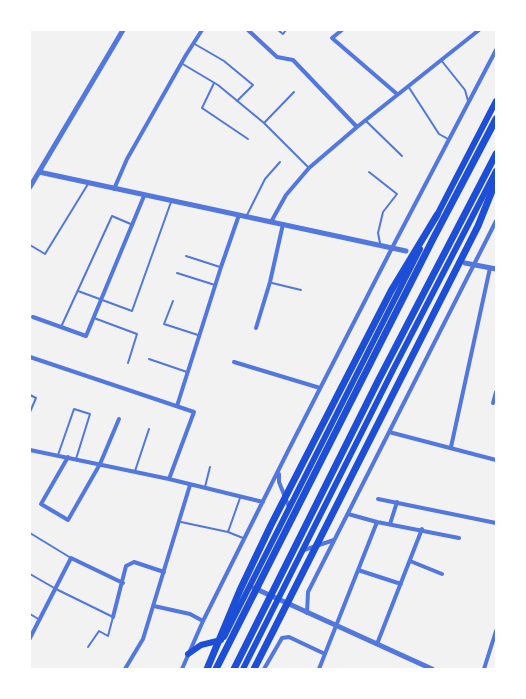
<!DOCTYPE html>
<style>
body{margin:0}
#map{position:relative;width:526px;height:699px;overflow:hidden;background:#f2f2f2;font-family:"Nunito Sans",sans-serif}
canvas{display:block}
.frame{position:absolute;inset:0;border:31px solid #fff;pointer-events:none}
</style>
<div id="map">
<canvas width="526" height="699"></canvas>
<div class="frame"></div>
</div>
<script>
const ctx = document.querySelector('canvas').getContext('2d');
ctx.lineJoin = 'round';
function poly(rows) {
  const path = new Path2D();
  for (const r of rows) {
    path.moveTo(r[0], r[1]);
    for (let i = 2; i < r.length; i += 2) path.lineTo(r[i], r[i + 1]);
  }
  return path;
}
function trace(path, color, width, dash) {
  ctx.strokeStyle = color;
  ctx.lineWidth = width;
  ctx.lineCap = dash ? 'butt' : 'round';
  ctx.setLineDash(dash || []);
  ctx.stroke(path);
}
const service = poly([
 [278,30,283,34,286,30],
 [193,43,224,61,253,85,237,101],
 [441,60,465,90,468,101],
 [181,63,218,85,264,123,308,167],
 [214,83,202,108,248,139],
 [408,86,439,134,448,139],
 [365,120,402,156],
 [264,123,294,92],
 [369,172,397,194,383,212,378,233,380,243],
 [246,217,265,179,280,162],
 [30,245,45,254,88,184],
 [186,256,220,267],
 [177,273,215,285],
 [272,283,301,290],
 [78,291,132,311,171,202],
 [173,301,164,324,198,335],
 [94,318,137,334,128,363],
 [61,327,112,216,133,225],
 [149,359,187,372],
 [30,395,36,398,30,412],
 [58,455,74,409,90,414,76,459],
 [135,471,149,429],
 [205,487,210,467],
 [181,522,228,532,243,538],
 [228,532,240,498],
 [30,533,71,558],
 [30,574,56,589,113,617,108,636,99,631,88,647],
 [30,614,40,620]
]);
const minor = poly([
 [248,30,277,57,293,60,357,127],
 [342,30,332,38,397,94],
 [114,189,127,159,186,55,202,30],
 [271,222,286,195,309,168,357,127,479,30],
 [33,317,86,336,144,196],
 [256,328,270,282,283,224],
 [30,357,194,412,169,479],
 [234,362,320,388],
 [493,403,496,392],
 [177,406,221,267,239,215],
 [389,432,496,460],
 [451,447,490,268],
 [30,450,169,479,263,502],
 [68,457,41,504,68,520,100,464,119,419],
 [279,474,279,482,289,507],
 [378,499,496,523],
 [348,514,377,522,459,538],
 [390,524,397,502],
 [304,550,334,540],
 [410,561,442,574],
 [358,570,401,584],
 [154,606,190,614,203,621],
 [307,613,308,592,496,221],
 [113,617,126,566,134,562,164,572],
 [30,638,71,558,123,583],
 [377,644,422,529],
 [125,669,143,639,190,485],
 [182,669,203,621,288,451,392,248,496,50],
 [264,669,282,638,289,637,325,654],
 [319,669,377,522],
 [484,669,496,631]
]);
const tertiary = poly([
 [39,172,406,251],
 [30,187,123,30],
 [465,263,496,269],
 [254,588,432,669]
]);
const trunk = poly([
 [435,219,496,101],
 [224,637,420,249],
 [188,654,201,645,221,640],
 [243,669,394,368,496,171]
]);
const motorway = poly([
 [207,669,240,590,271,525,391,291,437,215],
 [216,669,433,239,496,119],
 [234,669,378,381,496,154],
 [254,669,478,226,496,181]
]);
trace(service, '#5277de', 2);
trace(minor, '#5277de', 4);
trace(tertiary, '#5277de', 5);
trace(trunk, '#1d4ed8', 6);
trace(motorway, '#1d4ed8', 7);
</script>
